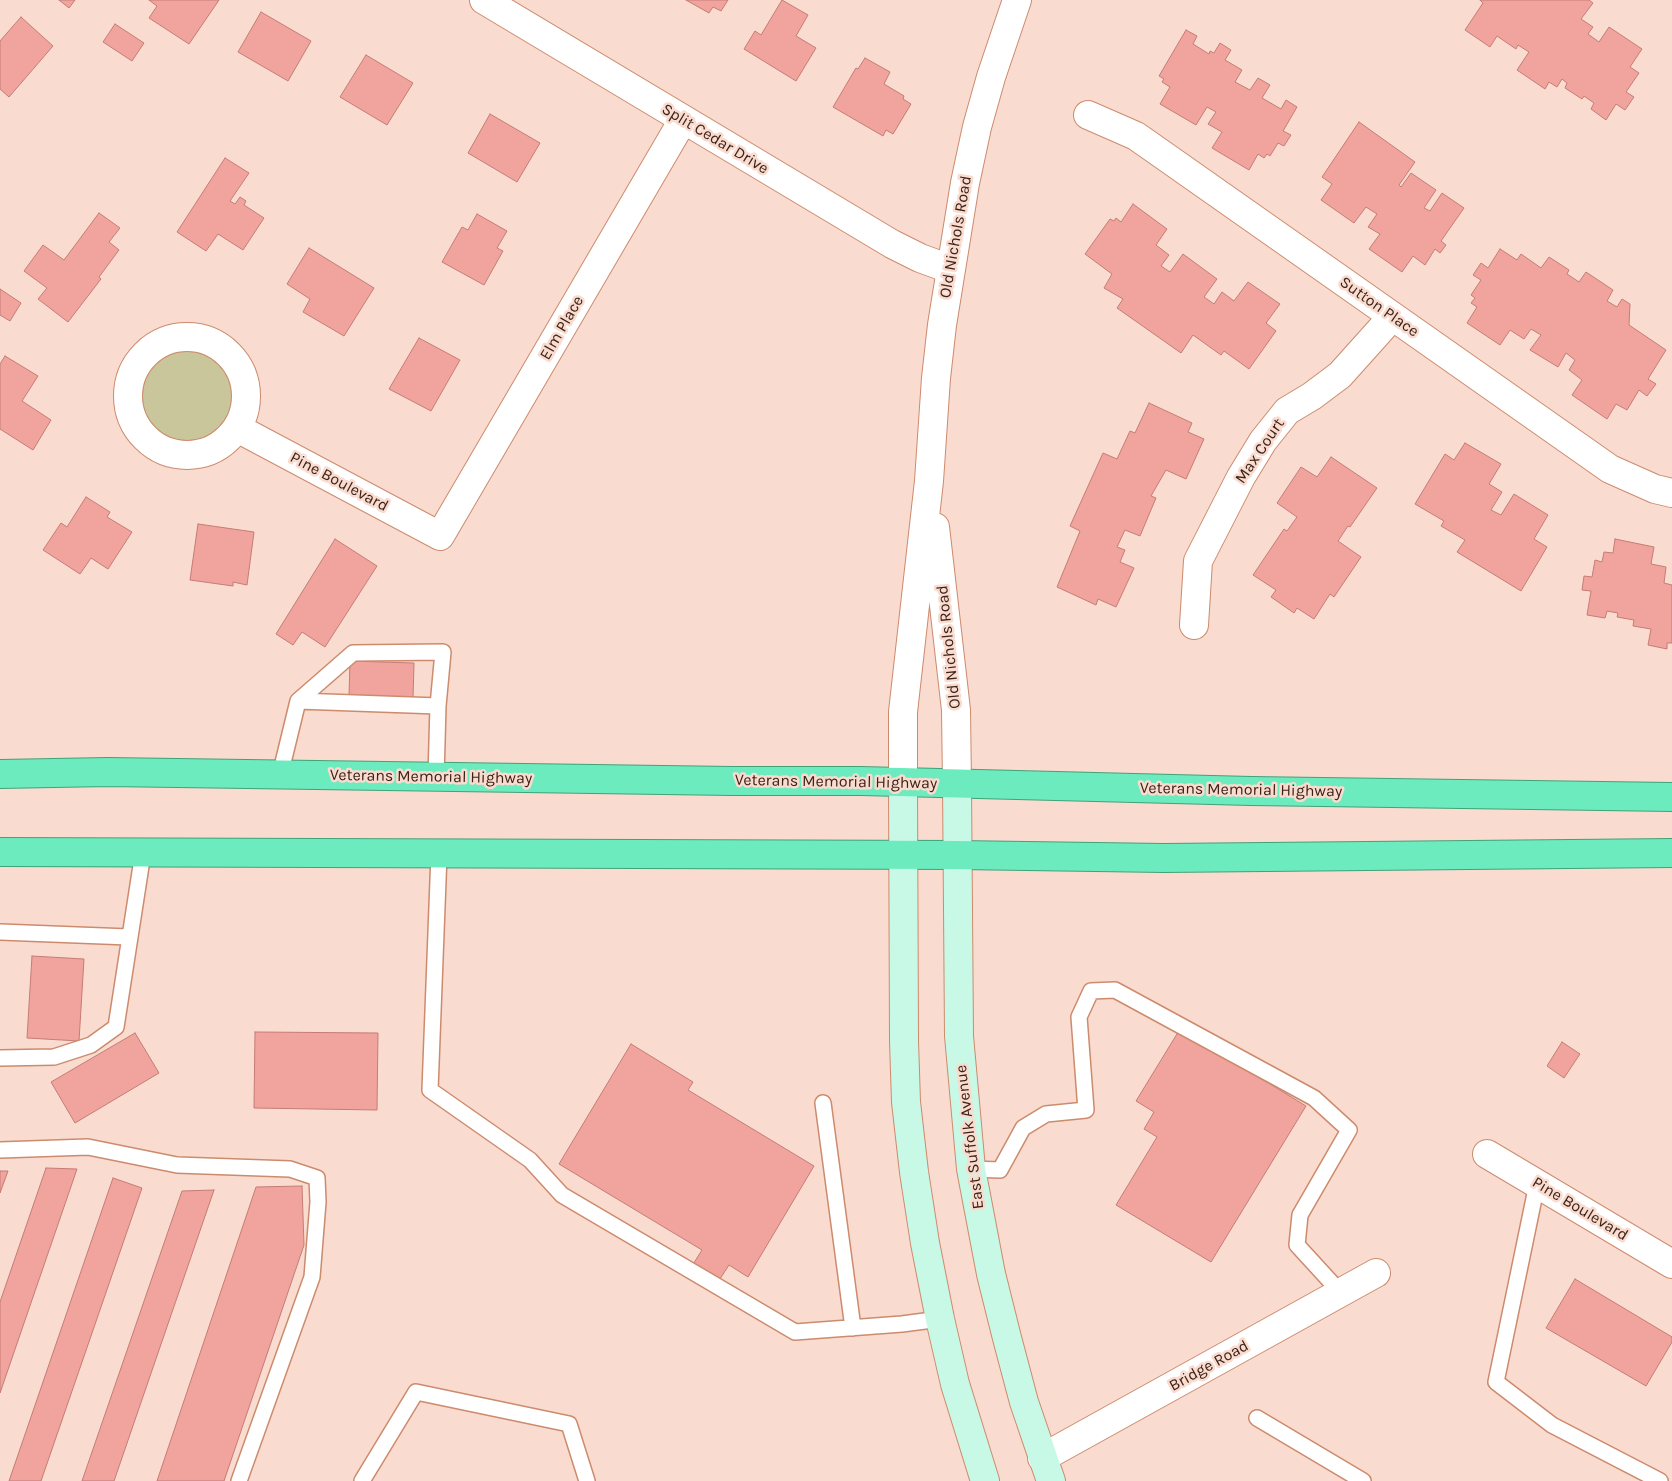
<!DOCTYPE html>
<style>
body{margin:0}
canvas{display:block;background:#f9dbcf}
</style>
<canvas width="1672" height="1481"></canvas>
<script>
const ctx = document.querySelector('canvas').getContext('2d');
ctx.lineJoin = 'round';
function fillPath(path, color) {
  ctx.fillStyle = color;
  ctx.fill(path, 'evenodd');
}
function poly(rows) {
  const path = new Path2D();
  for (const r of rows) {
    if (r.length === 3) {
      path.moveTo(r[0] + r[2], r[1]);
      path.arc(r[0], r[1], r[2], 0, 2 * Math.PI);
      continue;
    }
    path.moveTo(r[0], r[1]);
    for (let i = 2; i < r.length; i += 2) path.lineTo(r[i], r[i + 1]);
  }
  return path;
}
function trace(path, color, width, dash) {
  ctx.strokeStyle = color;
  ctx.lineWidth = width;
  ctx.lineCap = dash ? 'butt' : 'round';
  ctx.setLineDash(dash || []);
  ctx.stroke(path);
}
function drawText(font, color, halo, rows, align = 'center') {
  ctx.font = font + ' Karla,sans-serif';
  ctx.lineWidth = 5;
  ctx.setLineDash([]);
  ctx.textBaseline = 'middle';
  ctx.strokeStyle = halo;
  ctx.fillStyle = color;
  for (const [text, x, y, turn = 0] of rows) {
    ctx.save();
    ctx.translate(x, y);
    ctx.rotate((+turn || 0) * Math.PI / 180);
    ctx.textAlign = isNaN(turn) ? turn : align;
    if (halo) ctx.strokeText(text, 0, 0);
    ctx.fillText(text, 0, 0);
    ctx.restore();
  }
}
const green = poly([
 [186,395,47]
]);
const building = poly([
 [59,0,75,0,69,8,59,0],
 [149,0,219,0,189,44,149,18,157,6,149,0],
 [686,0,728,0,721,11,713,7,709,13,686,0],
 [782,0,808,15,796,36,816,48,796,81,744,49,755,31,761,35,782,0],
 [1480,0,1589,0,1593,3,1581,19,1593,27,1588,34,1599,42,1609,27,1642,49,1630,67,1639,73,1626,92,1634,97,1625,110,1616,104,1606,120,1591,109,1594,103,1584,96,1582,99,1565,88,1567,83,1562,79,1557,87,1549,82,1545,89,1517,70,1529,52,1518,45,1516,49,1497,36,1490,47,1465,30,1483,3,1480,0],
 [261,12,311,41,288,81,238,52,261,12],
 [21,17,53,46,9,97,0,89,0,41,21,17],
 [115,24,144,43,132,61,103,42,115,24],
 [1186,30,1197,36,1193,44,1209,54,1210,51,1214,53,1220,43,1231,50,1225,60,1242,70,1235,82,1250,90,1258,78,1270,85,1262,98,1281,109,1286,100,1297,107,1283,131,1291,135,1284,146,1278,143,1270,156,1267,154,1264,158,1258,154,1249,170,1212,148,1222,132,1208,124,1216,112,1207,107,1196,125,1160,104,1170,87,1162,82,1164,79,1159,76,1186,30],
 [366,55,413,83,387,125,340,97,366,55],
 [865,58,890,72,884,84,904,96,903,99,911,104,893,134,886,130,883,136,833,107,856,68,858,69,865,58],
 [490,114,540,143,517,182,468,153,490,114],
 [1359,122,1415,162,1399,185,1401,187,1411,173,1436,190,1424,208,1430,211,1442,193,1464,208,1441,241,1446,245,1440,253,1435,249,1425,265,1413,256,1402,272,1369,249,1380,234,1368,227,1377,214,1366,207,1354,223,1321,200,1332,184,1322,177,1359,122],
 [225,158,249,173,230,201,235,204,240,197,246,201,244,205,264,218,243,250,218,234,206,251,177,232,225,158],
 [1133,204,1167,229,1156,245,1169,255,1161,266,1170,272,1183,254,1217,279,1204,297,1214,304,1222,292,1234,301,1248,282,1280,304,1266,323,1276,331,1249,369,1224,351,1221,355,1193,335,1181,353,1117,308,1123,299,1104,288,1112,274,1085,254,1110,219,1114,221,1116,218,1121,222,1133,204],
 [99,213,120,228,109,242,119,250,99,277,101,279,68,322,38,299,47,288,24,271,43,245,64,260,99,213],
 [477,214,507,231,497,248,503,251,484,285,442,262,462,227,468,230,477,214],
 [309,248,374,288,344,336,303,312,310,299,287,284,309,248],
 [1500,249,1517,260,1521,254,1541,268,1549,257,1569,270,1567,274,1579,282,1586,272,1613,290,1607,301,1617,307,1622,299,1630,304,1629,325,1666,350,1648,379,1656,384,1647,396,1639,390,1627,410,1616,404,1607,419,1572,395,1582,380,1569,370,1575,360,1566,353,1558,367,1530,350,1541,335,1531,329,1524,339,1510,330,1500,345,1467,323,1477,307,1471,303,1475,298,1471,295,1481,280,1473,275,1481,263,1488,268,1500,249],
 [0,289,21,303,10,321,0,315,0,289],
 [419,338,460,360,431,411,389,389,419,338],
 [5,356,38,376,22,401,51,420,33,450,0,429,0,364,5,356],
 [1149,403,1192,423,1188,432,1204,439,1186,479,1166,470,1151,496,1156,498,1140,536,1125,530,1117,547,1125,550,1120,562,1134,568,1116,607,1098,599,1096,605,1057,587,1080,531,1070,526,1103,453,1117,459,1130,431,1135,433,1149,403],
 [1465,443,1501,464,1489,484,1502,492,1491,510,1501,515,1514,494,1548,515,1534,539,1547,547,1521,591,1457,552,1465,540,1441,526,1444,521,1415,504,1445,454,1454,460,1465,443],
 [1331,457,1377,488,1350,527,1348,526,1338,541,1361,557,1334,597,1330,594,1314,619,1297,608,1294,613,1271,597,1276,590,1253,575,1284,529,1287,531,1297,517,1277,503,1301,467,1317,477,1331,457],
 [86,497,110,512,107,517,132,532,108,569,91,558,80,574,43,550,61,523,67,527,86,497],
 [198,524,254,532,247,585,233,582,233,586,190,580,198,524],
 [335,539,377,566,325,647,302,632,293,645,276,634,335,539],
 [1615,539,1654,547,1651,564,1666,567,1664,583,1672,585,1672,643,1667,643,1667,649,1648,645,1651,629,1633,626,1634,620,1617,617,1618,613,1607,611,1605,618,1587,615,1591,591,1582,590,1584,576,1592,577,1595,560,1602,562,1604,552,1613,553,1615,539],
 [350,661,414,663,413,698,349,696,350,661],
 [32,956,84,959,79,1041,27,1038,32,956],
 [1180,1029,1306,1106,1211,1262,1116,1205,1157,1137,1144,1129,1154,1112,1136,1101,1180,1029],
 [255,1032,378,1033,377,1110,254,1108,255,1032],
 [135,1033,159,1073,75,1123,51,1082,135,1033],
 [1562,1042,1580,1054,1564,1078,1547,1066,1562,1042],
 [631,1044,693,1082,688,1090,814,1166,748,1277,729,1265,716,1285,690,1269,702,1250,559,1164,631,1044],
 [46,1168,77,1169,0,1393,0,1302,46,1168],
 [0,1171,8,1171,0,1193,0,1171],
 [113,1178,142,1188,41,1481,9,1481,113,1178],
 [302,1186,304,1245,224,1481,157,1481,256,1187,302,1186],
 [214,1190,114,1481,82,1481,182,1191,214,1190],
 [1575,1279,1672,1337,1672,1342,1646,1386,1546,1328,1575,1279]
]);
const service = poly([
 [298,701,438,706],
 [280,775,298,701,353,653,443,652,438,706,436,777],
 [439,854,430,1090,530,1160,562,1195,795,1332,902,1324,940,1319],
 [0,932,129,937],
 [0,1058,54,1057,91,1045,116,1027,143,853],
 [823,1103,853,1328],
 [0,1150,88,1147,177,1165,290,1169,317,1178,318,1202,312,1277,239,1481],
 [971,1169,1000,1170,1023,1128,1046,1114,1086,1110,1079,1017,1091,991,1115,990,1314,1098,1349,1130,1300,1215,1297,1245,1341,1293],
 [1537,1184,1496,1382,1552,1425,1660,1481],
 [1257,1418,1363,1481],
 [362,1481,416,1392,569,1424,587,1481]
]);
const minor = poly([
 [484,0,892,244,920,258,950,269],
 [1088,115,1136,136,1610,469,1655,489,1672,493],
 [187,396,59],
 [237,428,440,536,683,120],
 [1194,625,1198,561,1241,477,1263,441,1287,411,1312,396,1340,375,1392,317],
 [1487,1154,1672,1264],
 [1042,1458,1376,1273]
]);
const tertiary = poly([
 [935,527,956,710,957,784],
 [903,782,903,712,929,481,936,378,942,325,965,183,977,127,991,77,1017,0]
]);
const secondary = poly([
 [903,782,904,1041,906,1102,914,1172,925,1243,940,1319,955,1384,985,1481],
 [957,784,959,1036,971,1169,991,1274,1007,1338,1024,1402,1051,1481]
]);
const trunk = poly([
 [0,774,108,772,732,781,861,781,1251,791,1672,797],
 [0,852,958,855,1164,858,1672,853]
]);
const streetNames = [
 ["Split Cedar Drive",715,139,31],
 ["Old Nichols Road",956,237,-80],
 ["Sutton Place",1379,307,35],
 ["Elm Place",562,328,-60],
 ["Max Court",1260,451,-56],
 ["Pine Boulevard",339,482,28],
 ["Old Nichols Road",949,647,-96],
 ["Veterans Memorial Highway",431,777,1],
 ["Veterans Memorial Highway",836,782,1],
 ["Veterans Memorial Highway",1241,790,1],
 ["East Suffolk Avenue",970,1137,-97],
 ["Pine Boulevard",1580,1209,31],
 ["Bridge Road",1209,1366,-29]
];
fillPath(green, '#c9c69c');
fillPath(building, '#f0a49d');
trace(building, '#c57c76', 1);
trace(service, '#cd8b6d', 18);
trace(minor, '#cd8b6d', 30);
trace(tertiary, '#cd8b6d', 30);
trace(secondary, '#cd8b6d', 30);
trace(trunk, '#43a178', 30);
trace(service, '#fff', 15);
trace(minor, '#fff', 28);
trace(tertiary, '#fff', 28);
trace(secondary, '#c8f8e6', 28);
trace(trunk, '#6cebbe', 28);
drawText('16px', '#3c2216', '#f9dbcf', streetNames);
</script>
